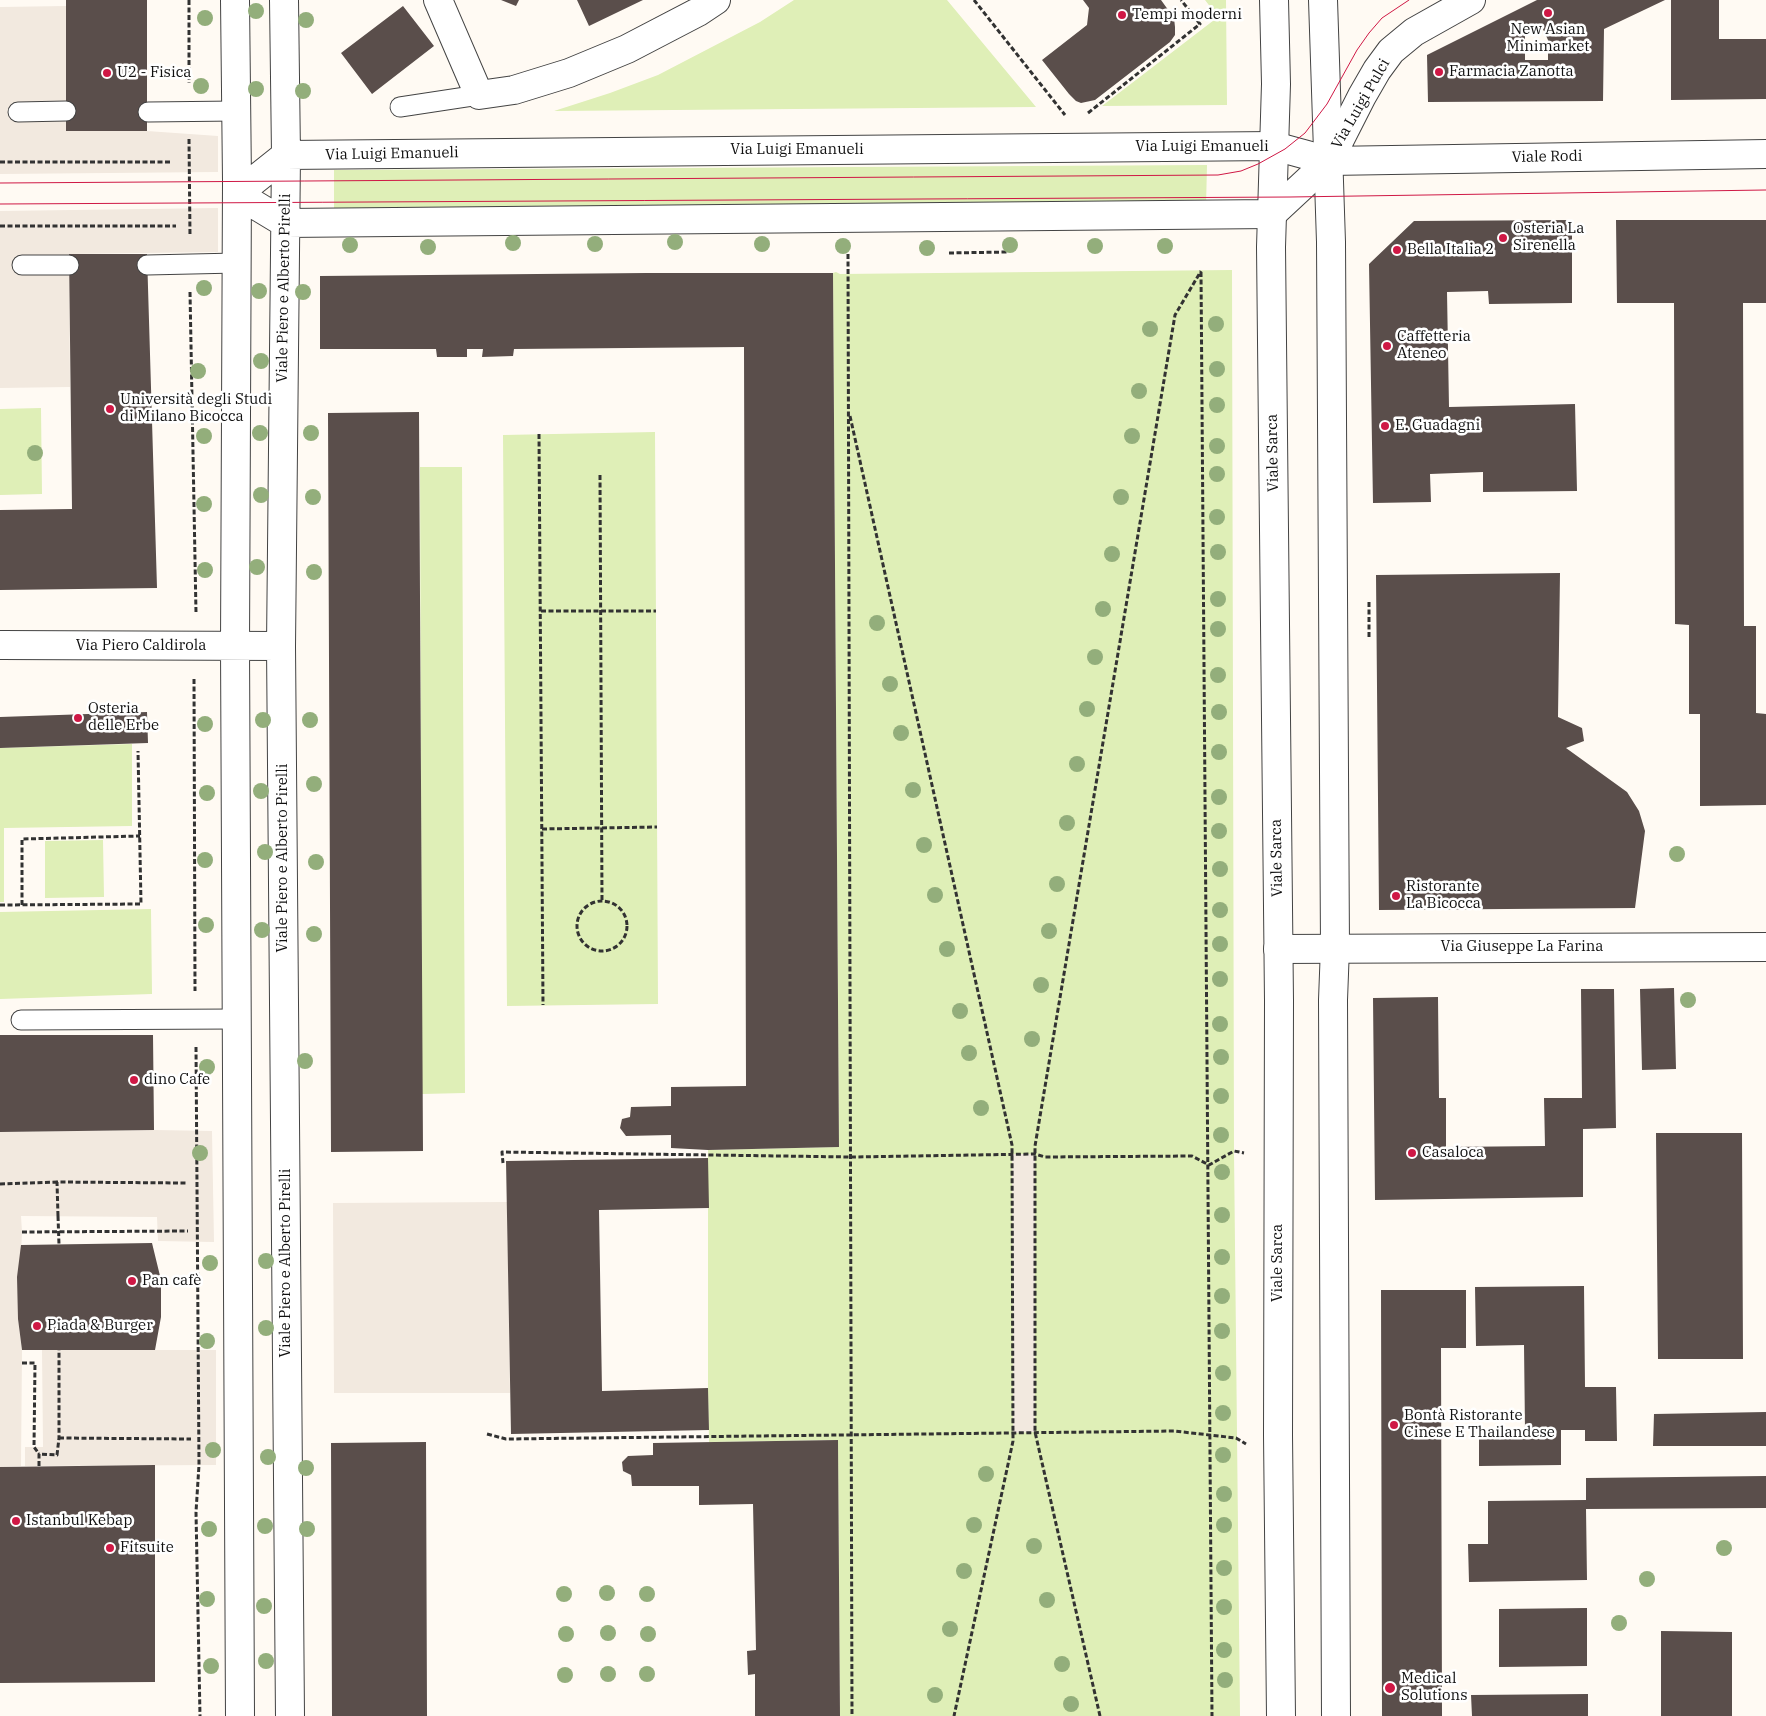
<!DOCTYPE html>
<meta charset="utf-8">
<style>
body{margin:0}
canvas{display:block;background:#fffaf3}
</style>
<canvas width="1766" height="1716"></canvas>
<script>
const ctx = document.querySelector('canvas').getContext('2d');
ctx.lineJoin = 'round';
function fillPath(path, color) {
  ctx.fillStyle = color;
  ctx.fill(path, 'evenodd');
}
function poly(rows) {
  const path = new Path2D();
  for (const r of rows) {
    if (r.length === 3) {
      path.moveTo(r[0] + r[2], r[1]);
      path.arc(r[0], r[1], r[2], 0, 2 * Math.PI);
      continue;
    }
    path.moveTo(r[0], r[1]);
    for (let i = 2; i < r.length; i += 2) path.lineTo(r[i], r[i + 1]);
  }
  return path;
}
function trace(path, color, width, dash) {
  ctx.strokeStyle = color;
  ctx.lineWidth = width;
  ctx.lineCap = dash ? 'butt' : 'round';
  ctx.setLineDash(dash || []);
  ctx.stroke(path);
}
function drawText(font, color, halo, rows, align = 'center') {
  ctx.font = font + ' "IBM Plex Serif",serif';
  ctx.lineWidth = 5;
  ctx.setLineDash([]);
  ctx.textBaseline = 'middle';
  ctx.strokeStyle = halo;
  ctx.fillStyle = color;
  for (const [text, x, y, turn = 0] of rows) {
    ctx.save();
    ctx.translate(x, y);
    ctx.rotate((+turn || 0) * Math.PI / 180);
    ctx.textAlign = isNaN(turn) ? turn : align;
    if (halo) ctx.strokeText(text, 0, 0);
    ctx.fillText(text, 0, 0);
    ctx.restore();
  }
}
const green = poly([
 [794,0,947,0,1036,107,554,111,610,93,658,75,760,22],
 [1205,0,1226,0,1227,105,1102,106,1218,17],
 [1207,165,1206,207,334,214,334,170],
 [1232,270,1234,1151,1240,1716,840,1716,838,1440,709,1442,708,1388,708,1150,839,1147,833,273,836,272,840,274],
 [41,408,42,494,0,495,0,409],
 [655,432,658,1004,507,1006,503,435],
 [420,467,462,467,465,1093,422,1094],
 [132,744,132,826,4,828,4,902,0,902,0,748],
 [103,840,104,897,45,898,45,841],
 [151,909,152,994,0,999,0,912]
]);
const plaza = poly([
 [66,6,67,131,147,131,218,136,218,172,0,174,0,7],
 [218,208,218,252,69,254,70,387,0,388,0,211],
 [154,1130,212,1131,214,1242,158,1241,157,1217,21,1216,22,1232,18,1319,22,1351,21,1466,0,1467,0,1132],
 [1012,1154,1035,1154,1035,1432,1013,1433],
 [507,1202,510,1393,334,1393,333,1203],
 [42,1350,216,1350,216,1465,25,1466,25,1447,43,1447]
]);
const building = poly([
 [66,0,147,0,147,131,66,131],
 [501,0,519,0,516,6],
 [577,0,643,0,589,26],
 [1083,0,1161,0,1174,18,1175,27,1175,35,1170,42,1095,100,1081,103,1076,101,1069,94,1042,60,1087,25,1089,8],
 [1537,0,1665,0,1604,29,1603,101,1428,102,1427,55],
 [1542,27,1548,40,1548,60,1525,60,1525,36],
 [1671,0,1719,0,1719,39,1766,39,1766,99,1671,100],
 [403,6,434,46,372,94,341,53],
 [1572,220,1572,303,1489,304,1488,291,1447,292,1449,407,1575,404,1577,491,1483,492,1483,472,1430,474,1431,502,1373,503,1369,264,1414,221],
 [1616,220,1766,220,1766,303,1743,303,1744,626,1756,626,1756,713,1766,714,1766,805,1700,806,1700,714,1689,714,1689,625,1675,624,1674,303,1617,303],
 [69,254,147,254,157,588,0,590,0,510,72,509],
 [646,273,833,273,839,1147,708,1150,671,1148,671,1135,626,1136,620,1128,622,1119,630,1117,631,1107,671,1106,671,1087,746,1086,744,347,514,349,513,356,482,357,483,349,467,349,467,357,437,357,436,349,320,349,320,276],
 [419,412,423,1151,331,1152,328,413],
 [1560,573,1558,717,1582,728,1584,741,1566,748,1627,792,1639,811,1645,831,1635,908,1379,910,1376,575],
 [147,712,148,743,0,748,0,717],
 [1674,988,1676,1069,1642,1070,1640,989],
 [1581,989,1614,989,1616,1128,1583,1129,1583,1197,1375,1200,1373,998,1438,997,1439,1098,1446,1098,1446,1147,1545,1146,1544,1098,1582,1098],
 [0,1035,153,1035,154,1130,0,1132],
 [1656,1133,1742,1133,1743,1359,1658,1359],
 [708,1158,709,1208,599,1210,602,1391,708,1388,709,1430,511,1434,506,1161],
 [152,1243,161,1280,161,1317,155,1350,22,1350,18,1319,17,1277,21,1245],
 [1584,1286,1585,1387,1616,1387,1617,1441,1585,1441,1585,1430,1561,1430,1561,1465,1479,1466,1479,1431,1525,1430,1524,1345,1476,1346,1475,1287],
 [1381,1290,1466,1290,1466,1348,1441,1348,1442,1716,1382,1716],
 [1766,1412,1766,1446,1653,1446,1654,1414],
 [838,1440,840,1716,755,1716,755,1674,748,1675,747,1651,756,1650,753,1504,699,1505,699,1486,632,1486,631,1475,623,1471,622,1462,628,1456,653,1455,653,1443],
 [426,1442,427,1716,332,1716,331,1443],
 [155,1465,155,1682,0,1683,0,1467],
 [1766,1476,1766,1508,1586,1509,1587,1580,1469,1582,1468,1544,1488,1544,1488,1501,1586,1500,1586,1478],
 [1587,1608,1587,1666,1499,1667,1499,1609],
 [1661,1631,1732,1632,1732,1716,1661,1716],
 [1588,1694,1588,1716,1472,1716,1471,1695]
]);
const path = poly([
 [189,0,189,83],
 [974,0,1065,115],
 [1088,113,1200,24,1181,0],
 [189,139,190,236],
 [0,162,172,162],
 [0,226,176,226],
 [949,253,1008,252],
 [848,254,852,1716],
 [1201,272,1212,1716],
 [190,292,196,613],
 [850,416,1012,1145,1013,1441,954,1716],
 [539,434,543,1005],
 [600,475,602,901],
 [1369,602,1369,637],
 [541,611,656,611],
 [194,679,195,991],
 [542,829,657,827],
 [602,926,25],
 [0,905,141,904,138,751],
 [22,905,22,839,140,836],
 [196,1047,199,1465,196,1512,200,1716],
 [503,1163,502,1152,851,1157,1035,1154,1045,1157,1192,1156,1209,1165,1234,1151,1244,1153],
 [0,1184,57,1182],
 [58,1216,57,1182,186,1183],
 [22,1232,188,1231],
 [22,1363,35,1363,34,1447,39,1454],
 [487,1434,506,1439,1174,1431,1236,1438,1246,1444],
 [59,1438,191,1439],
 [39,1466,39,1454,57,1455,59,1438,59,1350],
 [1100,1716,1035,1432,1035,1146,1175,315,1201,271]
]);
const service = poly([
 [400,107,479,95],
 [18,112,66,111],
 [148,112,236,111],
 [22,265,69,265],
 [147,265,237,263],
 [21,1020,237,1019]
]);
const minor = poly([
 [235,0,237,181,235,646,240,1716],
 [284,0,286,155,281,646,290,1716],
 [438,0,479,95,514,90,569,73,627,49,698,12,716,0],
 [237,194,286,155,1274,146,1329,161,1766,154],
 [237,194,285,223,1272,214,1329,161,1362,96,1377,70,1391,51,1414,32,1471,0],
 [0,645,281,646],
 [1278,949,1766,947]
]);
const tertiary = poly([
 [1274,0,1276,84,1271,247,1279,1001,1278,1435,1281,1716],
 [1323,0,1331,242,1335,947,1333,1000,1336,1716]
]);
const tram = poly([
 [0,183,1218,175,1241,171,1258,164,1285,149,1305,133,1327,104,1357,50,1369,33,1382,18,1409,0],
 [0,204,1290,197,1766,190]
]);
const pathBridge = poly([
 [58,1216,59,1245]
]);
const trees = [
 [256,11],
 [205,18],
 [306,20],
 [201,86],
 [256,89],
 [303,91],
 [675,242],
 [513,243],
 [595,244],
 [762,244],
 [350,245],
 [1010,245],
 [843,246],
 [1095,246],
 [1165,246],
 [428,247],
 [927,248],
 [204,288],
 [259,291],
 [303,292],
 [1216,324],
 [1150,329],
 [261,361],
 [1217,369],
 [198,371],
 [1139,391],
 [1217,405],
 [260,433],
 [311,433],
 [204,436],
 [1132,436],
 [1217,446],
 [35,453],
 [1217,474],
 [261,495],
 [313,497],
 [1121,497],
 [204,504],
 [1217,517],
 [1218,552],
 [1112,554],
 [257,567],
 [205,570],
 [314,572],
 [1218,599],
 [1103,609],
 [877,623],
 [1218,629],
 [1095,657],
 [1218,675],
 [890,684],
 [1087,709],
 [1219,712],
 [263,720],
 [310,720],
 [205,724],
 [901,733],
 [1219,752],
 [1077,764],
 [314,784],
 [913,790],
 [261,791],
 [207,793],
 [1219,797],
 [1067,823],
 [1219,831],
 [924,845],
 [265,852],
 [1677,854],
 [205,860],
 [316,862],
 [1220,869],
 [1057,884],
 [935,895],
 [1220,910],
 [206,925],
 [262,930],
 [1049,931],
 [314,934],
 [1220,944],
 [947,949],
 [1220,979],
 [1041,985],
 [1688,1000],
 [960,1011],
 [1220,1024],
 [1032,1039],
 [969,1053],
 [1221,1057],
 [305,1061],
 [207,1067],
 [1221,1096],
 [981,1108],
 [1221,1135],
 [200,1153],
 [1222,1172],
 [1222,1215],
 [1222,1257],
 [266,1261],
 [210,1263],
 [1222,1296],
 [266,1328],
 [1222,1331],
 [207,1341],
 [1223,1373],
 [1223,1413],
 [213,1450],
 [1223,1455],
 [268,1457],
 [306,1468],
 [986,1474],
 [1224,1494],
 [974,1525],
 [1224,1525],
 [265,1526],
 [209,1529],
 [307,1529],
 [1034,1546],
 [1724,1548],
 [1224,1568],
 [964,1571],
 [1647,1579],
 [607,1593],
 [564,1594],
 [647,1594],
 [207,1599],
 [1047,1600],
 [264,1606],
 [1224,1607],
 [1619,1623],
 [950,1629],
 [608,1633],
 [566,1634],
 [648,1634],
 [1224,1650],
 [266,1661],
 [1062,1664],
 [211,1666],
 [608,1674],
 [647,1674],
 [565,1675],
 [1225,1680],
 [935,1695],
 [1071,1704]
];
const markers = [
 [1548,13,5,"#cf1845"],
 [1122,15,5,"#cf1845"],
 [1439,72,5,"#cf1845"],
 [107,73,5,"#cf1845"],
 [1503,238,5,"#cf1845"],
 [1397,250,5,"#cf1845"],
 [1387,346,5,"#cf1845"],
 [110,409,5,"#cf1845"],
 [1385,426,5,"#cf1845"],
 [78,718,5,"#cf1845"],
 [1396,896,5,"#cf1845"],
 [134,1080,5,"#cf1845"],
 [1412,1153,5,"#cf1845"],
 [132,1281,5,"#cf1845"],
 [37,1326,5,"#cf1845"],
 [1394,1425,5,"#cf1845"],
 [16,1521,5,"#cf1845"],
 [110,1548,5,"#cf1845"],
 [1390,1688,6,"#cf1845"]
];
const poiNames = [
 ["Tempi moderni",1132,15],
 ["New Asian",1548,30,"center"],
 ["Minimarket",1548,47,"center"],
 ["Farmacia Zanotta",1449,72],
 ["U2 - Fisica",117,73],
 ["Osteria La",1513,229],
 ["Sirenella",1513,246],
 ["Bella Italia 2",1407,250],
 ["Caffetteria",1397,337],
 ["Ateneo",1397,354],
 ["Università degli Studi",120,400],
 ["di Milano Bicocca",120,417],
 ["E. Guadagni",1395,426],
 ["Osteria",88,709],
 ["delle Erbe",88,726],
 ["Ristorante",1406,887],
 ["La Bicocca",1406,904],
 ["dino Cafe",144,1080],
 ["Casaloca",1422,1153],
 ["Pan cafè",142,1281],
 ["Piada & Burger",47,1326],
 ["Bontà Ristorante",1404,1416],
 ["Cinese E Thailandese",1404,1433],
 ["Istanbul Kebap",26,1521],
 ["Fitsuite",120,1548],
 ["Medical",1401,1679],
 ["Solutions",1401,1696]
];
const streetNames = [
 ["Via Luigi Pulci",1361,104,-60],
 ["Via Luigi Emanueli",1202,147],
 ["Via Luigi Emanueli",797,150],
 ["Via Luigi Emanueli",392,154,-1],
 ["Viale Rodi",1547,157,-1],
 ["Viale Piero e Alberto Pirelli",284,288,-89],
 ["Viale Sarca",1273,453,-91],
 ["Via Piero Caldirola",141,646],
 ["Viale Piero e Alberto Pirelli",283,858,-90],
 ["Viale Sarca",1277,858,-91],
 ["Via Giuseppe La Farina",1522,947],
 ["Viale Piero e Alberto Pirelli",286,1263,-90],
 ["Viale Sarca",1278,1263,-90]
];
fillPath(green, '#dfefb7');
fillPath(plaza, '#f2e9df');
fillPath(building, '#5a4e4b');
trace(service, '#434343', 21);
trace(minor, '#434343', 30);
trace(tertiary, '#434343', 30);
trace(path, '#323232', 3, [5, 2.5]);
trace(service, '#fff', 19);
trace(minor, '#fff', 28);
trace(tertiary, '#fff', 28);
trace(tram, '#cf1845', 1);
trace(pathBridge, '#323232', 3, [5, 2.5]);
ctx.fillStyle = '#93ae7b';
for (const [x, y] of trees) {
  ctx.beginPath();
  ctx.arc(x, y, 8, 0, 2 * Math.PI);
  ctx.fill();
}
for (const [x, y, r, color] of markers) {
  const dot = new Path2D();
  dot.arc(x, y, r, 0, 2 * Math.PI);
  ctx.fillStyle = color;
  ctx.fill(dot);
  trace(dot, '#fff', 2);
}
drawText('15px', '#101010', '#fff', poiNames, 'left');
drawText('15px', '#101010', '#fff', streetNames);
</script>
